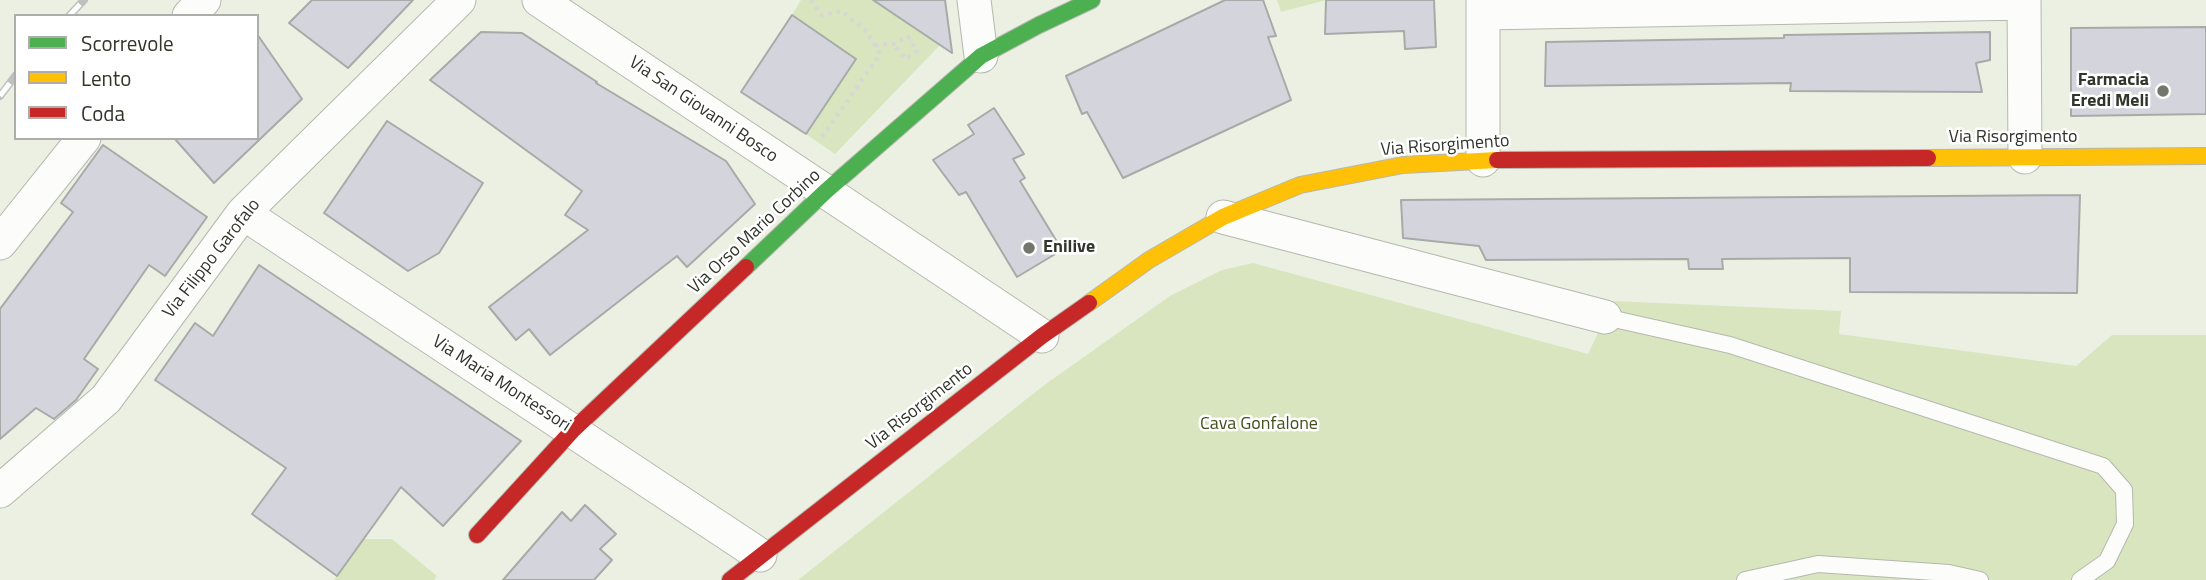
<!DOCTYPE html>
<style>
body{margin:0}
#map{position:relative;width:2206px;height:580px;overflow:hidden;background:#ecf0e3;font-family:"Titillium Web",sans-serif}
canvas{display:block}
.legend{position:absolute;left:14px;top:14px;width:245px;height:126px;box-sizing:border-box;background:#fff;border:2px solid #adaeaa;margin:0;padding:9px 12px;list-style:none;font-size:21px;color:#32352b}
.legend li{display:flex;align-items:center;gap:14px;height:35px}
.legend b{width:35px;border:2px solid #adaeaa}
</style>
<div id="map">
<canvas width="2206" height="580"></canvas>
<ul class="legend">
<li><b style="height:9px;background:#4caf50"></b>Scorrevole</li>
<li><b style="height:9px;background:#ffc107"></b>Lento</li>
<li><b style="height:9px;background:#c62828"></b>Coda</li>
</ul>
</div>
<script>
const ctx = document.querySelector('canvas').getContext('2d');
ctx.lineJoin = 'round';
function fillPath(path, color) {
  ctx.fillStyle = color;
  ctx.fill(path, 'evenodd');
}
function poly(rows) {
  const path = new Path2D();
  for (const r of rows) {
    path.moveTo(r[0], r[1]);
    for (let i = 2; i < r.length; i += 2) path.lineTo(r[i], r[i + 1]);
  }
  return path;
}
function trace(path, color, width, dash) {
  ctx.strokeStyle = color;
  ctx.lineWidth = width;
  ctx.lineCap = dash ? 'butt' : 'round';
  ctx.setLineDash(dash || []);
  ctx.stroke(path);
}
function drawText(font, color, halo, rows, align = 'center') {
  ctx.font = font + ' "Titillium Web",sans-serif';
  ctx.lineWidth = 5;
  ctx.setLineDash([]);
  ctx.textBaseline = 'middle';
  ctx.strokeStyle = halo;
  ctx.fillStyle = color;
  for (const [text, x, y, turn = 0] of rows) {
    ctx.save();
    ctx.translate(x, y);
    ctx.rotate((+turn || 0) * Math.PI / 180);
    ctx.textAlign = isNaN(turn) ? turn : align;
    if (halo) ctx.strokeText(text, 0, 0);
    ctx.fillText(text, 0, 0);
    ctx.restore();
  }
}
const green = poly([
 [801,0,875,0,940,45,835,154,806,134,856,59,792,15],
 [1277,0,1326,0,1281,12],
 [1253,263,1588,354,1613,301,1841,311,1839,334,2076,366,2112,335,2206,335,2206,580,798,580,1043,386,1170,296,1222,270],
 [364,539,392,539,437,576,434,580,334,580]
]);
const building = poly([
 [312,0,413,0,348,68,289,23,312,0],
 [873,0,945,0,952,52,952,53,873,0],
 [1225,0,1263,0,1276,36,1268,37,1291,100,1123,178,1087,112,1082,114,1066,76,1225,0],
 [1326,0,1434,0,1436,47,1405,49,1404,31,1325,34,1326,0],
 [792,15,856,59,806,134,741,92,792,15],
 [2206,27,2206,114,2071,116,2071,28,2206,27],
 [481,32,522,33,597,82,596,83,726,161,755,204,687,267,677,256,550,355,529,329,516,340,489,307,588,230,565,215,582,191,430,80,481,32],
 [1990,32,1990,60,1976,63,1982,92,1790,91,1791,83,1545,86,1546,42,1784,38,1784,35,1990,32],
 [257,34,302,99,214,183,174,138,257,138,257,34],
 [994,108,1024,154,1013,159,1025,178,1020,181,1062,250,1017,277,966,192,959,195,933,160,974,134,968,125,994,108],
 [387,121,483,183,439,253,408,271,324,213,387,121],
 [103,145,207,217,165,276,149,265,84,359,98,369,76,400,54,419,36,408,0,439,0,309,73,212,61,203,103,145],
 [2080,195,2077,293,1850,292,1850,258,1722,259,1723,269,1689,269,1688,259,1486,260,1479,246,1403,238,1401,200,2080,195],
 [259,265,521,441,443,526,401,487,337,576,252,514,286,468,155,380,195,323,213,336,259,265],
 [585,505,616,534,600,549,612,560,594,580,503,580,562,512,571,521,585,505]
]);
const path = poly([
 [811,0,821,15,842,11,867,32,880,54,820,140],
 [875,45,893,44,908,37,917,51,906,59,893,44]
]);
const lane = poly([
 [1605,317,1730,345,2103,466,2124,490,2125,524,2107,561,2080,580],
 [1745,580,1818,564,1949,573,1980,580]
]);
const street = poly([
 [539,0,1042,336],
 [974,0,981,56],
 [1483,0,1483,160],
 [2024,0,2025,157],
 [1483,13,2024,3],
 [189,16,204,0],
 [243,213,760,555],
 [1223,217,1605,317],
 [0,243,84,138],
 [0,491,106,399,243,213,459,0]
]);
const fast = poly([
 [746,267,826,191,981,56,1039,25,1092,0]
]);
const slow = poly([
 [1928,158,2206,156],
 [1089,303,1149,260,1223,217,1300,185,1403,165,1497,160]
]);
const jam = poly([
 [1497,160,1928,158],
 [477,535,572,431,746,267],
 [730,580,1042,336,1089,303]
]);
const rail = poly([
 [69,16,84,0],
 [0,96,16,75]
]);
const markers = [
 [2163,91,7,"#73766b"],
 [1029,248,7,"#73766b"]
];
const poiNames = [
 ["Farmacia",2149,81],
 ["Eredi Meli",2149,102],
 ["Enilive",1043,248,"left"]
];
const streetNames = [
 ["Via San Giovanni Bosco",703,110,34],
 ["Via Risorgimento",2013,138],
 ["Via Risorgimento",1445,146,-4],
 ["Via Orso Mario Corbino",755,232,-43],
 ["Via Filippo Garofalo",212,259,-52],
 ["Via Maria Montessori",501,384,33],
 ["Via Risorgimento",920,407,-38]
];
const parkNames = [
 ["Cava Gonfalone",1259,425]
];
fillPath(green, '#d9e5bf');
fillPath(building, '#d4d4dc');
trace(building, '#a8aaa8', 2);
trace(lane, '#b5b8ae', 18);
trace(street, '#b5b8ae', 35);
trace(fast, '#b5b8ae', 18);
trace(slow, '#b5b8ae', 18);
trace(jam, '#b5b8ae', 18);
trace(path, '#d7d8d4', 4.5, [3.5, 5]);
trace(lane, '#fcfdfb', 16);
trace(street, '#fcfdfb', 33);
trace(fast, '#4caf50', 16);
trace(slow, '#ffc107', 16);
trace(jam, '#c62828', 16);
trace(rail, '#bfc0bd', 8);
trace(rail, '#fff', 5, [16]);
for (const [x, y, r, color] of markers) {
  const dot = new Path2D();
  dot.arc(x, y, r, 0, 2 * Math.PI);
  ctx.fillStyle = color;
  ctx.fill(dot);
  trace(dot, '#fff', 2.5);
}
drawText('bold 18px', '#32352b', '#fff', poiNames, 'right');
drawText('18px', '#32352b', '#fff', streetNames);
drawText('18px', '#43511c', '#fff', parkNames);
</script>
